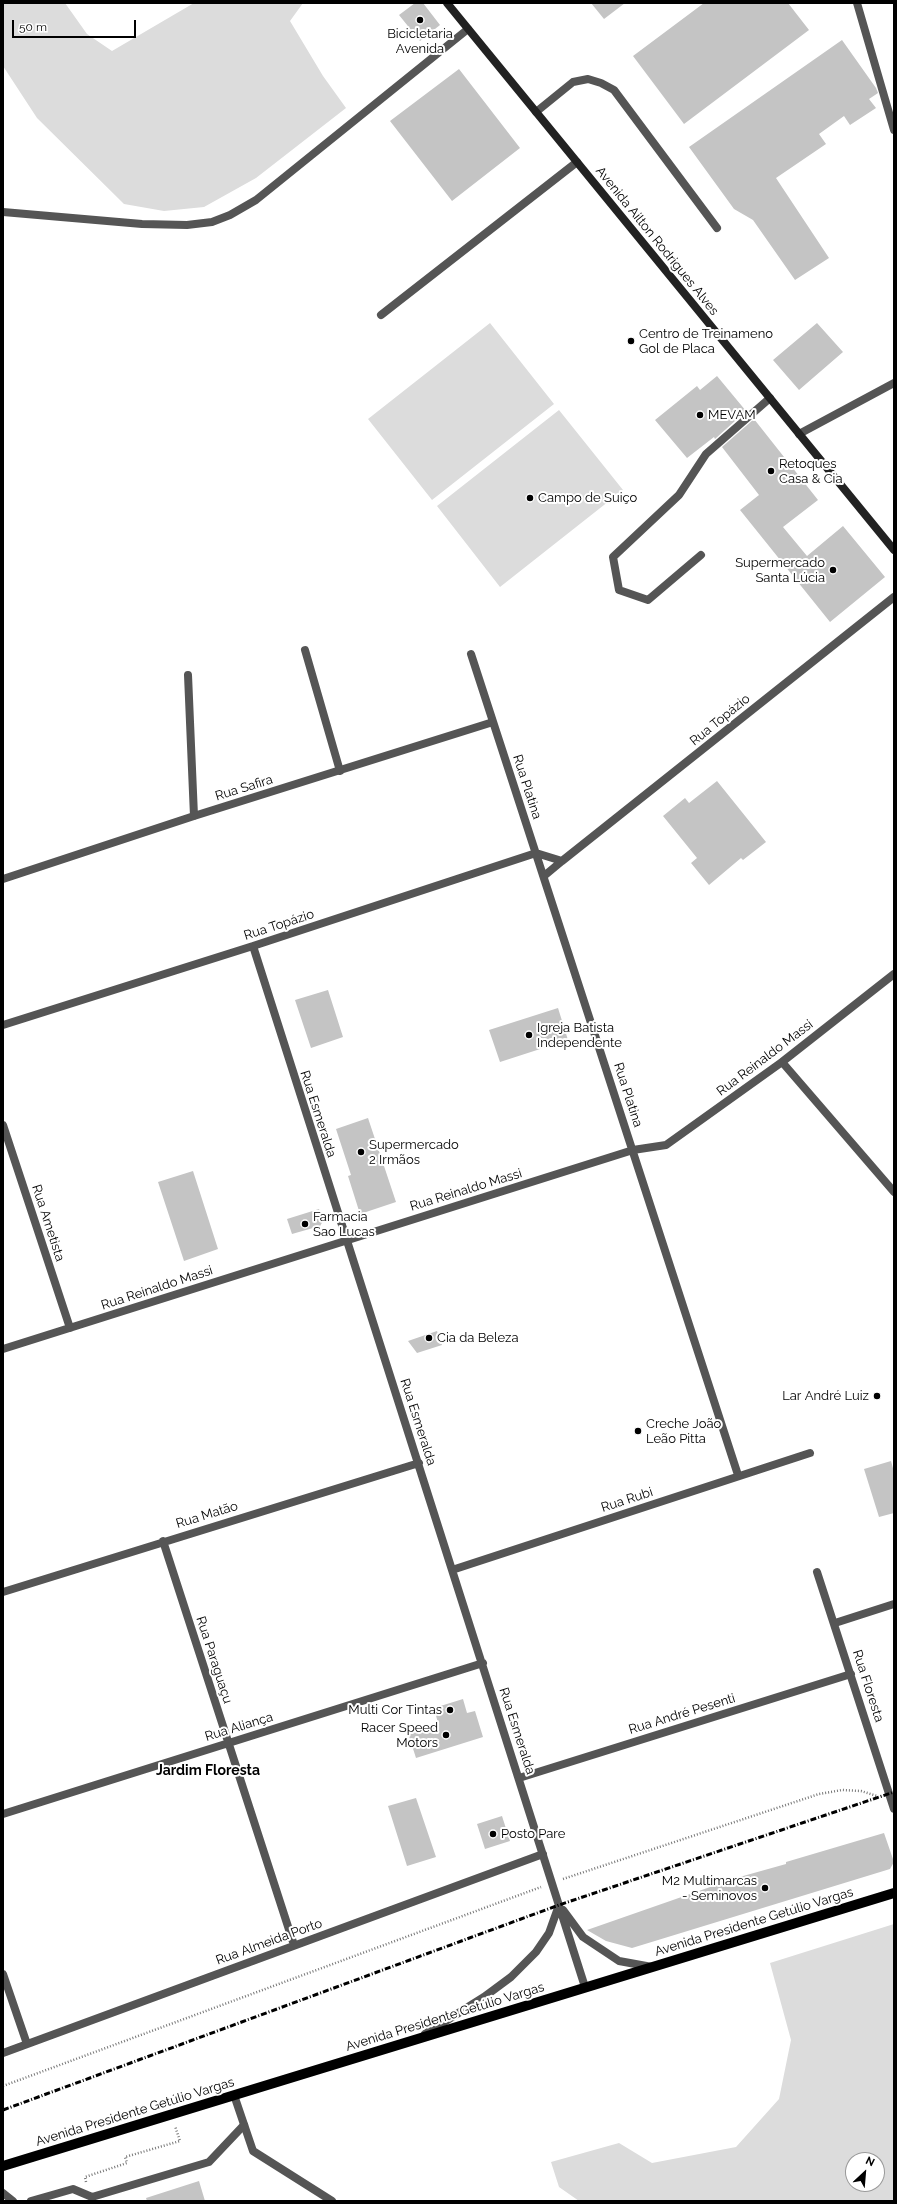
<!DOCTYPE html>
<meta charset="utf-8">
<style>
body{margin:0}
#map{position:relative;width:897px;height:2204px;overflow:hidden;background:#fff;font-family:Raleway,sans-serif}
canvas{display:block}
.frame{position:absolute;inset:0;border:4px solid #000;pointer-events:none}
.north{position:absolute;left:845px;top:2152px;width:40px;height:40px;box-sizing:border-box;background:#fff;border:1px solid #999;border-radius:50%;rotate:26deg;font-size:11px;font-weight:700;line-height:16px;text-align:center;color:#000}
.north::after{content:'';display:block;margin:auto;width:14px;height:18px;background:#000;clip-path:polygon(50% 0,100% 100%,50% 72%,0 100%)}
.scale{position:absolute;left:12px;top:20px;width:124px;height:18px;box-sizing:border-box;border:2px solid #000;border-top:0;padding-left:5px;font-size:12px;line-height:14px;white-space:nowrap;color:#000;-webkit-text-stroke:3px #fff;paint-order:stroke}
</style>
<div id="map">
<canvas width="897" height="2204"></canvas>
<div class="frame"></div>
<div class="north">N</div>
<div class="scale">50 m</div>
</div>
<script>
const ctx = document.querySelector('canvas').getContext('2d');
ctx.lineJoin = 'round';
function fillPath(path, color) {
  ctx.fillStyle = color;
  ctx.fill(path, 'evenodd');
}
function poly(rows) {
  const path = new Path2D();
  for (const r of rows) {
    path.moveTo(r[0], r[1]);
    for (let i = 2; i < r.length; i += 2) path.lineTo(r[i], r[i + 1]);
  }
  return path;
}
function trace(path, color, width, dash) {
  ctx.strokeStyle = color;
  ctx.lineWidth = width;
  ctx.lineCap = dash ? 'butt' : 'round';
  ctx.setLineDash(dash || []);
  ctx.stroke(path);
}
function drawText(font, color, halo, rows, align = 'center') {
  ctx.font = font + ' Raleway,sans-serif';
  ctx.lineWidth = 4;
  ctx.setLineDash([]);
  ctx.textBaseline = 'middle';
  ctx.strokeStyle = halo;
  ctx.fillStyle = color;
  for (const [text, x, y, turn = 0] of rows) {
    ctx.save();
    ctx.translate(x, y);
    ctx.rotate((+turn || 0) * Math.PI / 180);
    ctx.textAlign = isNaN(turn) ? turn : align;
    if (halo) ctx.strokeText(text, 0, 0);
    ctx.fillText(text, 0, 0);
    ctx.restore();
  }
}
const green = poly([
 [3,3,65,3,87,34,112,51,194,3,303,3,290,21,323,76,346,108,256,178,204,207,164,211,124,204,37,118,3,66],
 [490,323,554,404,432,500,368,419],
 [559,410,623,490,500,587,437,506],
 [894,1924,894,2201,579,2201,559,2187,551,2162,619,2143,652,2163,736,2147,779,2099,791,2040,770,1963],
 [853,2160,877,2160,877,2184,853,2184]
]);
const building = poly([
 [415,3,423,3,440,25,420,41,399,15],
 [591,3,625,3,604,19],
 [704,3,788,3,809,30,684,124,633,56],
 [842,40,876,88,878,93,869,99,876,108,850,125,844,116,819,134,826,144,776,178,829,258,795,280,753,220,734,209,689,147],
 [459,69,520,148,452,201,390,121],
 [817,323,843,352,799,390,773,360],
 [717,376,746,411,715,439,714,437,687,458,655,420,697,386,700,390],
 [754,419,818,500,783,527,807,556,843,526,885,577,830,622,740,510,759,495,722,447],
 [717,781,766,842,743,860,741,858,709,885,691,863,697,858,663,816,685,798,689,803],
 [328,990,343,1037,311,1048,295,1000],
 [558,1008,568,1040,500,1062,489,1030],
 [368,1118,396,1202,360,1214,348,1176,351,1175,336,1129],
 [193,1171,218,1249,184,1261,158,1182],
 [319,1209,323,1221,320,1226,292,1234,287,1219],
 [437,1331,442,1345,417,1353,408,1341],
 [891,1461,894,1472,894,1513,879,1517,864,1469],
 [463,1699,467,1713,475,1711,483,1737,416,1758,408,1733,438,1723,434,1708],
 [416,1798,436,1857,407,1866,388,1806],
 [502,1816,510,1841,485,1849,477,1824],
 [884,1833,894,1862,890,1869,632,1948,606,1941,587,1930,736,1878,786,1864,786,1862],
 [199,2181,205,2201,147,2201,146,2198]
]);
const path = poly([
 [563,1879,819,1794,842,1790,861,1791,877,1796],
 [3,2086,541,1887],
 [86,2182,85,2177,127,2163,125,2157,180,2141,175,2126]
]);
const lane = poly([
 [857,3,894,130],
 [536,112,573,82,588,79,601,83,614,90,717,228],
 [701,555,648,600,619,590,613,557,679,495,706,454,770,398],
 [305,650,340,771],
 [3,2193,13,2201],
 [31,2201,73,2189,92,2197,209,2162,244,2125]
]);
const street = poly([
 [3,212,142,224,187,225,212,222,230,215,256,200,468,29],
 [381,315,577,162],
 [799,434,894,383],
 [471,654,738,1475],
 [188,675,194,816],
 [544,876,562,861],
 [3,879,194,816,493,722],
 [253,946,585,1987],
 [3,1025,253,946,536,853,562,861,894,597],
 [782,1062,894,1192],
 [3,1125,70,1328],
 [3,1349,633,1150,666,1145,782,1062,894,974],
 [163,1541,294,1945],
 [452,1570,810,1453],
 [817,1572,894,1809],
 [3,1592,419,1463],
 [835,1623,894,1604],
 [519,1778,851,1674],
 [3,1814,483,1663],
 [563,1910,583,1937,619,1961,652,1967],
 [3,1974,27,2044],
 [425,2034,484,1997,511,1977,536,1952,549,1933,559,1905],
 [3,2053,543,1854],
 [234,2095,253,2151,332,2201]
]);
const secondary = poly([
 [447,3,894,550]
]);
const primary = poly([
 [3,2166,894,1893]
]);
const rail = poly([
 [3,2110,559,1905,894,1792]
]);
const markers = [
 [420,20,4,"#000"],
 [631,341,4,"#000"],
 [700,415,4,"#000"],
 [771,471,4,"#000"],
 [530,498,4,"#000"],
 [833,570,4,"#000"],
 [529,1035,4,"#000"],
 [361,1152,4,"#000"],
 [305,1224,4,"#000"],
 [429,1338,4,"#000"],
 [877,1396,4,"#000"],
 [638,1431,4,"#000"],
 [450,1710,4,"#000"],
 [446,1735,4,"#000"],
 [493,1834,4,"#000"],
 [765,1888,4,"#000"]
];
const poiNames = [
 ["Bicicletaria",420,34,"center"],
 ["Avenida",420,49,"center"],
 ["Centro de Treinameno",639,334],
 ["Gol de Placa",639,349],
 ["MEVAM",708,415],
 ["Retoques",779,464],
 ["Casa & Cia",779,479],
 ["Campo de Suiço",538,498],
 ["Supermercado",825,563,"right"],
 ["Santa Lúcia",825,578,"right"],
 ["Igreja Batista",537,1028],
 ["Independente",537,1043],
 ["Supermercado",369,1145],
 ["2 Irmãos",369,1160],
 ["Farmacia",313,1217],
 ["Sao Lucas",313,1232],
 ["Cia da Beleza",437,1338],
 ["Lar André Luiz",869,1396,"right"],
 ["Creche João",646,1424],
 ["Leão Pitta",646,1439],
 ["Multi Cor Tintas",442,1710,"right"],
 ["Racer Speed",438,1728,"right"],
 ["Motors",438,1743,"right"],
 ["Posto Pare",501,1834],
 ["M2 Multimarcas",757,1881,"right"],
 ["- Seminovos",757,1896,"right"]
];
const streetNames = [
 ["Avenida Ailton Rodrigues Alves",657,241,51],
 ["Rua Topázio",720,720,-39],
 ["Rua Platina",527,787,72],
 ["Rua Safira",244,788,-17],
 ["Rua Topázio",279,925,-18],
 ["Rua Reinaldo Massi",765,1058,-37],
 ["Rua Platina",628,1095,72],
 ["Rua Esmeralda",318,1114,72],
 ["Rua Reinaldo Massi",466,1190,-17],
 ["Rua Ametista",48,1223,72],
 ["Rua Reinaldo Massi",157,1288,-18],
 ["Rua Esmeralda",418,1422,72],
 ["Rua Rubi",627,1500,-18],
 ["Rua Matão",207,1515,-17],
 ["Rua Paraguaçu",214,1660,72],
 ["Rua Floresta",868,1686,72],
 ["Rua André Pesenti",682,1714,-17],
 ["Rua Aliança",239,1727,-17],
 ["Rua Esmeralda",517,1731,72],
 ["Avenida Presidente Getúlio Vargas",754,1922,-17],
 ["Rua Almeida Porto",269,1942,-20],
 ["Avenida Presidente Getúlio Vargas",445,2017,-17],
 ["Avenida Presidente Getúlio Vargas",135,2112,-17]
];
const neighbourhoodNames = [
 ["Jardim Floresta",208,1771]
];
fillPath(green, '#dcdcdc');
fillPath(building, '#c4c4c4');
trace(path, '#777', 2.5, [1, 2]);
trace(lane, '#555', 8);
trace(street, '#555', 8);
trace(secondary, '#222', 8);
trace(primary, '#000', 10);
trace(rail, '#000', 3, [6, 2, 1, 2]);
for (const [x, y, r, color] of markers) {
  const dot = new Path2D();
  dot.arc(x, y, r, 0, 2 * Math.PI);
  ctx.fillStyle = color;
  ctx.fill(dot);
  trace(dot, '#fff', 1.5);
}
drawText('13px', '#000', '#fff', poiNames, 'left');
drawText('13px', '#000', '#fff', streetNames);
drawText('bold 14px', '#000', '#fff', neighbourhoodNames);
</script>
